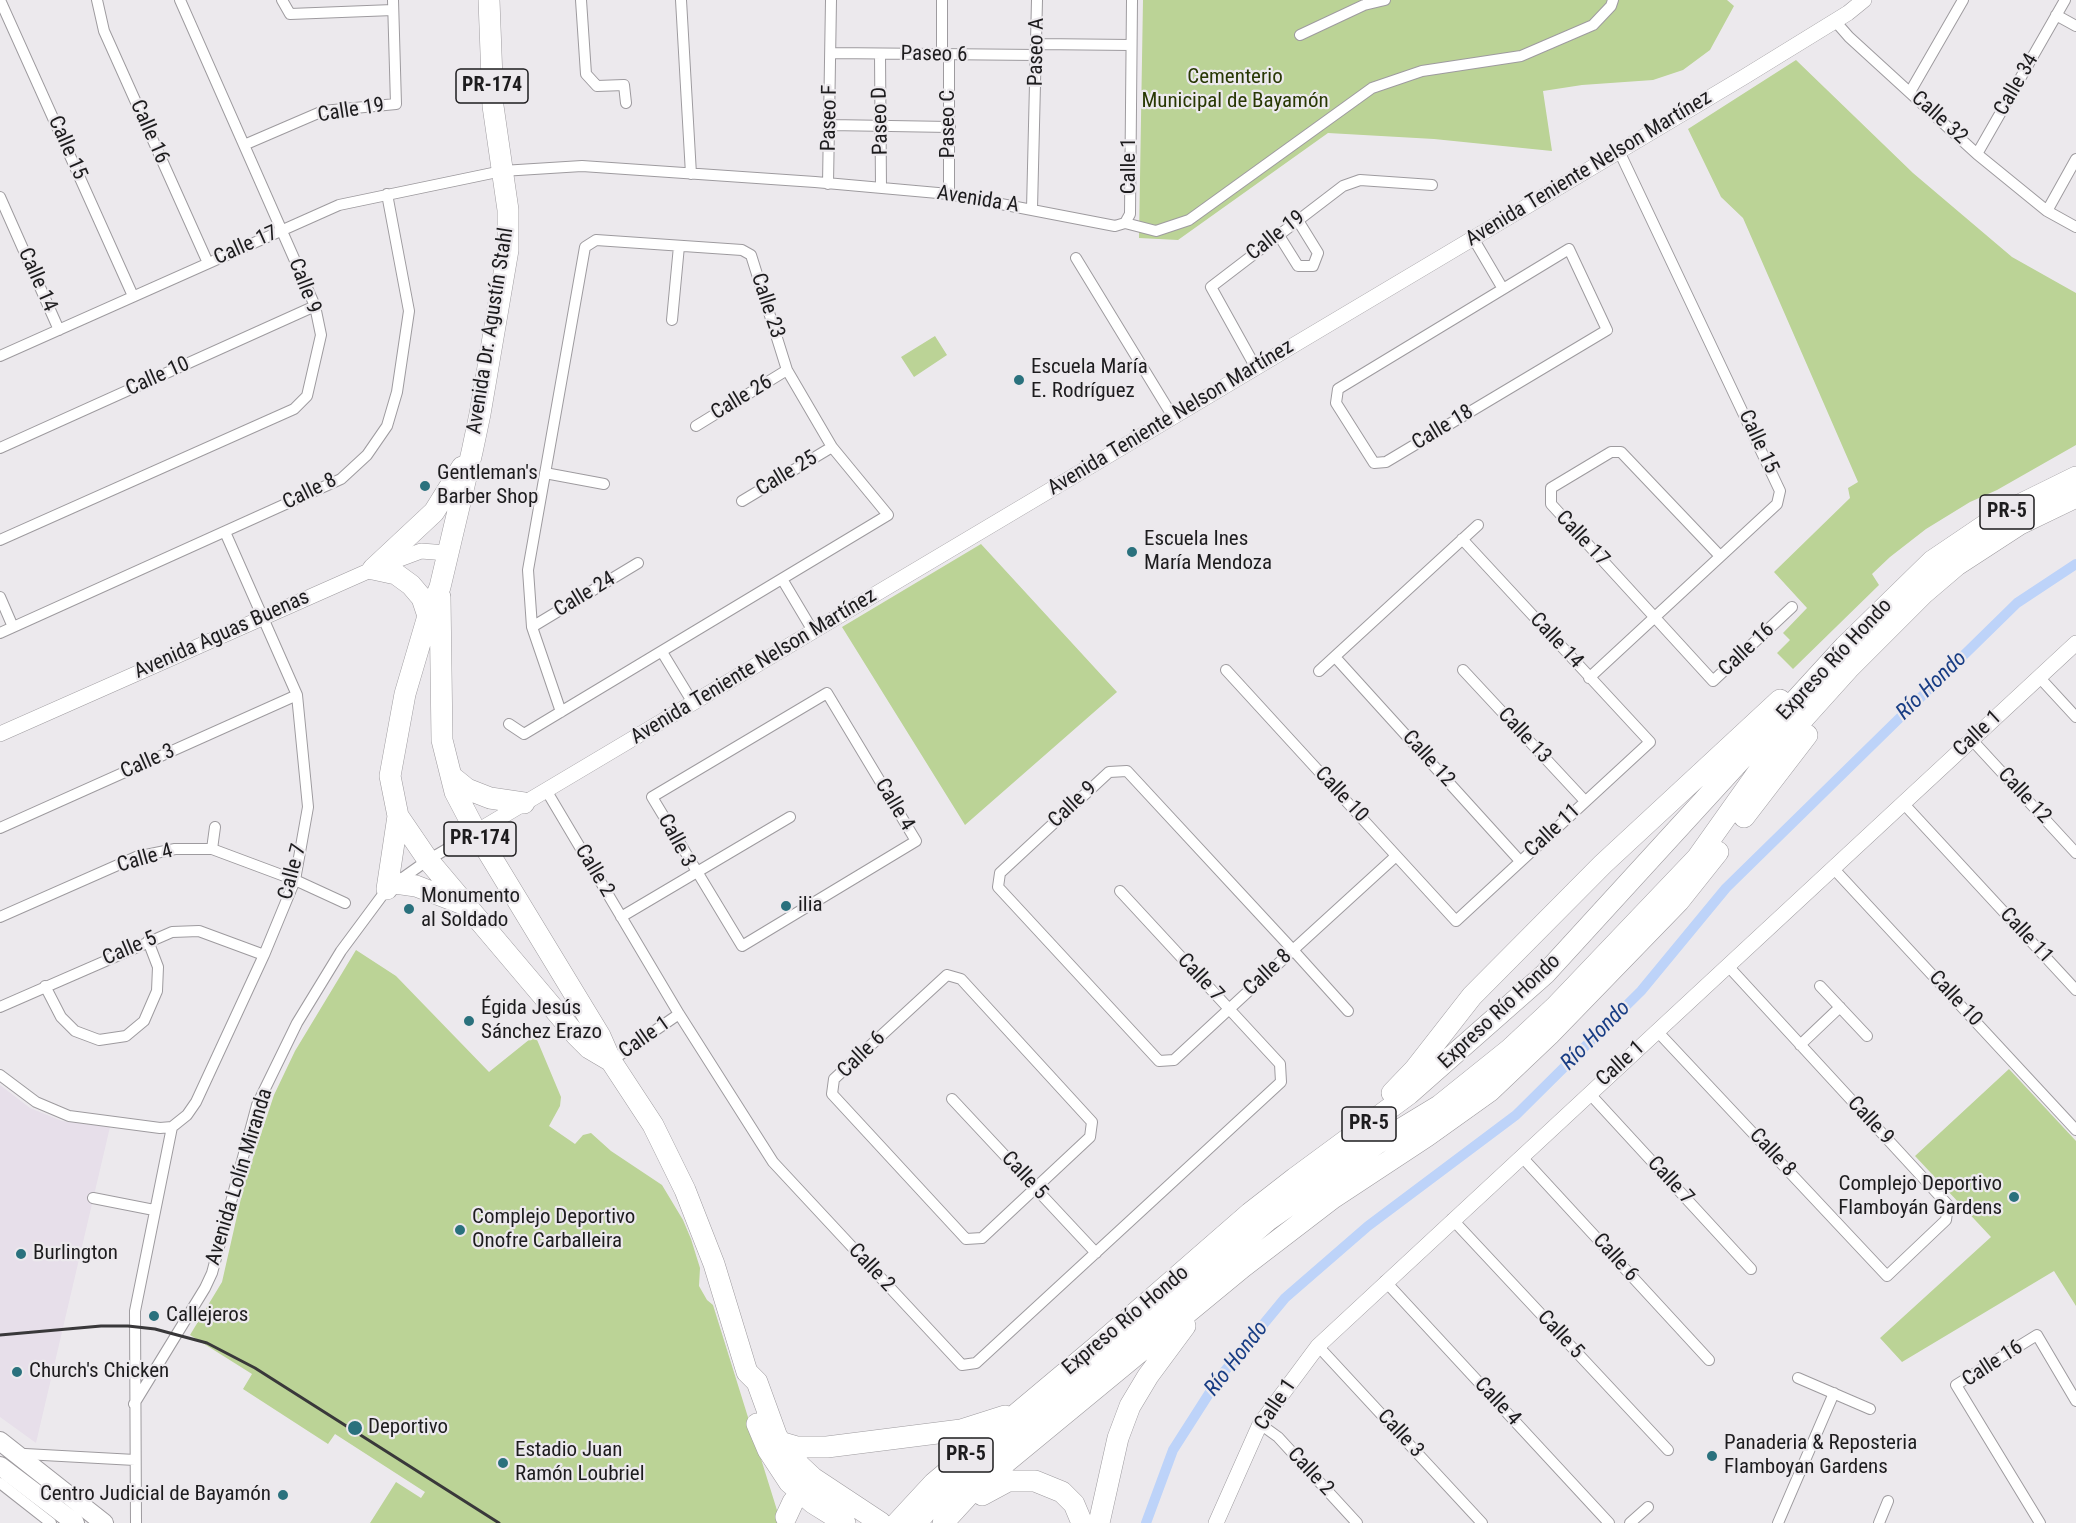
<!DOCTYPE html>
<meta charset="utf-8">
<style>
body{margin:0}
canvas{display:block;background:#ece9ed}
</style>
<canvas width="2076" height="1523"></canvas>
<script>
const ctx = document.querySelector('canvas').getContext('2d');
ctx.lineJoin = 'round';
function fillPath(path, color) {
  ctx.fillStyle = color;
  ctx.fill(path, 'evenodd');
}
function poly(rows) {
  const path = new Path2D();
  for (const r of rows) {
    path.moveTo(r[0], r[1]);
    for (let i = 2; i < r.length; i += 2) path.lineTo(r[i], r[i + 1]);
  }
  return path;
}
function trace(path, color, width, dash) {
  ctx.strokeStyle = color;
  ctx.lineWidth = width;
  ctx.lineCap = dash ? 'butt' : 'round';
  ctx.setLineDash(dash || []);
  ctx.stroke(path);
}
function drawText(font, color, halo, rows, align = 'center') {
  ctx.font = font + ' "Roboto Condensed",sans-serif';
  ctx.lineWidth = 4.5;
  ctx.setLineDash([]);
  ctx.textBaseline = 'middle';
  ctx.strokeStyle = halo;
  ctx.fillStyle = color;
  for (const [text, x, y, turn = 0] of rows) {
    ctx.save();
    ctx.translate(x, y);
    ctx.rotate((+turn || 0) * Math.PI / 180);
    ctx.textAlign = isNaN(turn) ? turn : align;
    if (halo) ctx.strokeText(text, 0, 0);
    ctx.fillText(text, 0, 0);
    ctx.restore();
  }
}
const built = poly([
 [0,1085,30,1108,62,1121,110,1127,36,1443,0,1417]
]);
const green = poly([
 [1143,0,1727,0,1734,6,1710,50,1683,70,1653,80,1582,85,1543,91,1552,151,1434,139,1328,133,1178,240,1139,238],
 [1796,60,1913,173,2012,257,2076,293,2076,445,1997,490,1970,502,1926,529,1890,557,1872,574,1879,585,1793,669,1777,653,1790,640,1783,633,1807,608,1774,572,1850,498,1848,488,1858,482,1743,218,1721,197,1688,129],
 [935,336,947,355,914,377,901,357],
 [981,544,1117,692,965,825,842,627],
 [356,950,396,976,489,1072,535,1035,561,1097,560,1106,549,1126,575,1144,583,1135,591,1133,611,1151,662,1185,683,1220,691,1239,700,1268,699,1286,707,1300,713,1305,781,1523,370,1523,396,1482,421,1498,425,1492,335,1434,328,1444,243,1389,252,1374,190,1335,222,1282,244,1185,274,1095,295,1051],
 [2009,1069,2076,1141,2076,1306,2054,1271,1902,1362,1880,1338,1991,1237,1915,1156]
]);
const canal = poly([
 [1146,1523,1173,1450,1219,1378,1285,1298,1368,1226,1516,1115,1641,991,1726,888,2017,603,2076,564]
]);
const street = poly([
 [0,0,133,296],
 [97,0,104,31,208,263],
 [282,0,290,14,393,10],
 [581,0,586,74,597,86,624,85,626,103],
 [681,0,691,174],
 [2056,15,2076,26],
 [1835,21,1849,37,1977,154,2047,211,2076,227],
 [1300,35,1364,5,1385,0],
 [1037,44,1131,45],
 [831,53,1037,55],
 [880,54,881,188],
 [942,55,942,0],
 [1910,92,1963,0],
 [830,125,950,127],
 [244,145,323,111,396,104,393,0],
 [1977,154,2065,0],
 [828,184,831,0],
 [949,194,949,55],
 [0,197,59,330],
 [1032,209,1037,0],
 [2047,211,2076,159],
 [1125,223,1156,231,1189,220,1372,88,1422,71,1521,56,1593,25,1611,6,1613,0],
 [1125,223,1130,214,1132,0],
 [1278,234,1298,266,1313,266,1318,253,1297,219],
 [1473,238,1503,289],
 [1569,249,1607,330,1386,462,1374,463,1336,403,1338,389,1569,249],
 [1076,258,1173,417],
 [672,320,679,246],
 [0,356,339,205,502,171,582,166,815,182,949,194,1115,226,1125,223],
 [1256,368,1211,287,1343,186,1360,180,1432,185],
 [696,426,787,370],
 [0,448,315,306],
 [545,473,604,484],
 [742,501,832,447],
 [0,540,294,409,307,396,321,335,315,306,180,0],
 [1720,556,1621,452,1611,452,1551,488,1551,504,1713,681,1792,607],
 [782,579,813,631],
 [0,597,13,627],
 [532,627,638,563],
 [0,633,341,479,367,455,387,426,397,392,409,311,387,194],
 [662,652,693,703],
 [1335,657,1520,861],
 [1226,670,1456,921,1650,742,1462,539],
 [1463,670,1585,801],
 [1319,671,1478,525],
 [1589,678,1777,504,1780,491,1619,151],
 [2040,678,2076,717],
 [827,693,916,841,742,946,652,797,827,693],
 [509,724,524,734,888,515,832,447,787,370,751,255,742,250,596,240,585,247,528,570,532,627,561,712],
 [1972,740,2076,853],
 [546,790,679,1014,773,1162,962,1365,976,1363,1281,1082,1280,1064,1120,891],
 [1903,803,2076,990],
 [0,828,297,695],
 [212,849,215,827],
 [1833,868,2076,1130],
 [0,917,136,857,175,849,212,849,295,880,345,903],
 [621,917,790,817],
 [947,975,961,979,1092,1122,1090,1137,982,1238,966,1239,832,1094,834,1079,947,975],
 [45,986,61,1017,75,1031,99,1040,126,1036,144,1021,157,991,158,967,148,941],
 [1820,986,1867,1036],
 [0,1007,172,932,199,931,264,955],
 [1348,1011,1293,950,1127,771,1109,772,1000,873,998,887,1159,1061,1174,1060,1293,950,1396,856],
 [1657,1031,1887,1276,1946,1220,1948,1205,1728,966],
 [1800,1045,1840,1007],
 [611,1061,679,1014],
 [0,1075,36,1102,69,1116,160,1128,172,1127,187,1115,196,1102,264,955,295,880,308,807,297,695,225,532],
 [1589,1093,1751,1269],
 [952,1099,1096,1253],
 [1521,1156,1709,1360],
 [93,1198,154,1210],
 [1452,1219,1668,1450],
 [1385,1281,1609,1523],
 [1318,1346,1482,1523],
 [1798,1378,1870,1409],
 [134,1404,205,1288,212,1273,257,1105,297,1023,341,951,387,889,428,860,476,832],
 [1260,1424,1278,1437,1357,1523],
 [25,1454,135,1460],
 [0,1483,51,1523],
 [136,1523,135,1311,172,1127],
 [1630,1523,1648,1507],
 [1778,1523,1834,1393],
 [1879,1523,1888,1501],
 [2040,1523,1956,1385,2037,1335,2076,1401]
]);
const secondary = poly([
 [0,734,373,569,421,551,447,553],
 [476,832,1744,77,1848,13,1864,0],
 [1216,1523,1260,1424,1318,1346,2076,643]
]);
const primary = poly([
 [0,1441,104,1523],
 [0,1466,75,1523]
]);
const highway = poly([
 [489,0,493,106,508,210,508,250,480,414,472,452,440,587,428,616,405,694,390,776,398,816,428,860,576,1035,589,1048,611,1061],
 [373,569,434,512,462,467],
 [373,569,396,574,411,585,422,598,428,616],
 [440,597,442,740,455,792,476,832,600,1036,611,1061,653,1125,685,1190,714,1264,747,1372,757,1382,777,1437,797,1463,813,1478,881,1523],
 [451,776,467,789,490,798,524,803],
 [1744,817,1807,735],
 [395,883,416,886,463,904],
 [387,889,398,816],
 [1392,1093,1415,1069,1472,996,1603,864,1780,700],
 [757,1424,768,1450,789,1482,813,1503,845,1523],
 [780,1442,797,1447,827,1447,961,1430,1005,1416],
 [982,1495,1008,1481,1035,1481,1062,1492,1074,1504,1082,1523],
 [786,1517,793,1502,809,1482],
 [897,1523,934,1483,1095,1348,1250,1213,1295,1178,1409,1094,1545,974,1845,646,1932,561,2003,513,2076,477],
 [917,1523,931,1505,962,1476,1094,1370,1267,1221,1378,1143,1439,1106,1510,1049,1555,1007,1697,858,1768,758,1850,667,1923,594,1957,565,2020,524,2076,497],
 [943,1523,976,1487,1243,1267,1333,1198,1427,1136,1490,1091,1549,1035,1679,901,1718,852],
 [1099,1523,1118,1438,1130,1406,1148,1376,1185,1326]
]);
const rail = poly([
 [0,1335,101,1326,128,1326,155,1329,207,1343,255,1368,499,1523]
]);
const markers = [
 [1019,380,6,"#2a717d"],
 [425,486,6,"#2a717d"],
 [1132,552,6,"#2a717d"],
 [786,906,6,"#2a717d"],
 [409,909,6,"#2a717d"],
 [469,1021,6,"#2a717d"],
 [2014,1197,6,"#2a717d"],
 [460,1230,6,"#2a717d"],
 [21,1254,6,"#2a717d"],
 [154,1316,6,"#2a717d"],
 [17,1372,6,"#2a717d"],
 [355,1428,8,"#2a717d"],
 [1712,1456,6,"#2a717d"],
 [503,1463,6,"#2a717d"],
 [283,1495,6,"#2a717d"]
];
const shields = [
 [492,86,72],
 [2007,512,54],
 [480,839,72],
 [1369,1124,54],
 [966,1455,54]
];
const shieldNames = [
 ["PR-174",492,86],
 ["PR-5",2007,512],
 ["PR-174",480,839],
 ["PR-5",1369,1124],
 ["PR-5",966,1455]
];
const streetNames = [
 ["Paseo A",1037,52,-89],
 ["Paseo 6",934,55,1],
 ["Calle 34",2017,85,-60],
 ["Calle 19",351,111,-9],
 ["Paseo F",830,118,-89],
 ["Calle 32",1939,118,42],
 ["Paseo D",881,121,-91],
 ["Paseo C",949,124,-90],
 ["Calle 16",149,132,66],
 ["Calle 15",67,148,66],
 ["Calle 1",1130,166,-90],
 ["Avenida Teniente Nelson Martínez",1589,169,-31],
 ["Avenida A",978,200,9],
 ["Calle 19",1276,236,-38],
 ["Calle 17",246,246,-24],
 ["Calle 14",37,280,66],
 ["Calle 9",304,286,69],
 ["Calle 23",767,306,72],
 ["Avenida Dr. Agustín Stahl",491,331,-81],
 ["Calle 10",158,377,-24],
 ["Calle 26",742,398,-31],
 ["Avenida Teniente Nelson Martínez",1171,418,-31],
 ["Calle 18",1443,428,-31],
 ["Calle 15",1758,442,65],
 ["Calle 25",787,474,-31],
 ["Calle 8",310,492,-26],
 ["Calle 17",1582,539,47],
 ["Calle 24",585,595,-31],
 ["Avenida Aguas Buenas",222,635,-24],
 ["Calle 14",1556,641,47],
 ["Calle 16",1747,650,-43],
 ["Expreso Río Hondo",1835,660,-47],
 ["Avenida Teniente Nelson Martínez",754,667,-31],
 ["Calle 1",1978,734,-43],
 ["Calle 13",1524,736,47],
 ["Calle 12",1428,759,48],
 ["Calle 3",148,762,-24],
 ["Calle 10",1341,795,47],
 ["Calle 12",2024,796,47],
 ["Calle 4",894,805,59],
 ["Calle 9",1073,805,-43],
 ["Calle 11",1553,831,-43],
 ["Calle 3",676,841,62],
 ["Calle 4",145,859,-16],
 ["Calle 2",594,871,59],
 ["Calle 7",293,872,-75],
 ["Calle 11",2026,936,47],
 ["Calle 5",130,949,-23],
 ["Calle 8",1268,973,-43],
 ["Calle 7",1200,978,47],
 ["Calle 10",1955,999,47],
 ["Expreso Río Hondo",1500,1012,-43],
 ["Calle 1",645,1038,-35],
 ["Calle 6",862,1055,-44],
 ["Calle 1",1621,1064,-42],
 ["Calle 9",1870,1121,47],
 ["Calle 8",1772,1153,47],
 ["Calle 5",1024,1176,47],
 ["Avenida Lolín Miranda",240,1177,-73],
 ["Calle 7",1670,1181,47],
 ["Calle 6",1615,1258,48],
 ["Calle 2",871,1268,47],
 ["Expreso Río Hondo",1126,1321,-40],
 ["Calle 5",1560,1335,47],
 ["Calle 16",1993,1364,-33],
 ["Calle 4",1497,1402,47],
 ["Calle 1",1276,1405,-56],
 ["Calle 3",1400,1434,47],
 ["Calle 2",1310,1472,47]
];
const parkNames = [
 ["Cementerio",1235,78],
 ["Municipal de Bayamón",1235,102]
];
const poiNames = [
 ["Escuela María",1031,368],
 ["E. Rodríguez",1031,392],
 ["Gentleman's",437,474],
 ["Barber Shop",437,498],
 ["Escuela Ines",1144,540],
 ["María Mendoza",1144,564],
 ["Monumento",421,897],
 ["al Soldado",421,921],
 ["ilia",798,906],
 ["Égida Jesús",481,1009],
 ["Sánchez Erazo",481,1033],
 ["Complejo Deportivo",2002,1185,"right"],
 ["Flamboyán Gardens",2002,1209,"right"],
 ["Complejo Deportivo",472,1218],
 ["Onofre Carballeira",472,1242],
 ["Burlington",33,1254],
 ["Callejeros",166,1316],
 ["Church's Chicken",29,1372],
 ["Deportivo",368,1428],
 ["Panaderia & Reposteria",1724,1444],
 ["Flamboyan Gardens",1724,1468],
 ["Estadio Juan",515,1451],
 ["Ramón Loubriel",515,1475],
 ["Centro Judicial de Bayamón",271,1495,"right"]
];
const waterNames = [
 ["Río Hondo",1932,686,-44],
 ["Río Hondo",1596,1036,-45],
 ["Río Hondo",1237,1359,-52]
];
fillPath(built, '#e7dfea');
fillPath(green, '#bbd396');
trace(canal, '#bdd3f9', 10);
trace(street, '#9e9b9f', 12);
trace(secondary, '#9e9b9f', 16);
trace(primary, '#9e9b9f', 20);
trace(highway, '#9e9b9f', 22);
trace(street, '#fff', 10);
trace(secondary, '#fff', 15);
trace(primary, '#fff', 18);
trace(highway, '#fff', 21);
trace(rail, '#39383a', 3);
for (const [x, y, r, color] of markers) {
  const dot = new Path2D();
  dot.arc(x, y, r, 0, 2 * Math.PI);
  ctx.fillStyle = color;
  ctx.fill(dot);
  trace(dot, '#ece9ed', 2);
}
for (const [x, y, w] of shields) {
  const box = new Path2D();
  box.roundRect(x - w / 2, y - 17, w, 34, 4.5);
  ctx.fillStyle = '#ece9ed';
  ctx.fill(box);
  trace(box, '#1d1c1e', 1.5);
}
drawText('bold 20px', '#1d1c1e', null, shieldNames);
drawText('21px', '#1d1c1e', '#ece9ed', streetNames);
drawText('21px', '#283803', '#ece9ed', parkNames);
drawText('21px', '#1d1c1e', '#ece9ed', poiNames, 'left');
drawText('italic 22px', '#183d84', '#ece9ed', waterNames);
</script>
